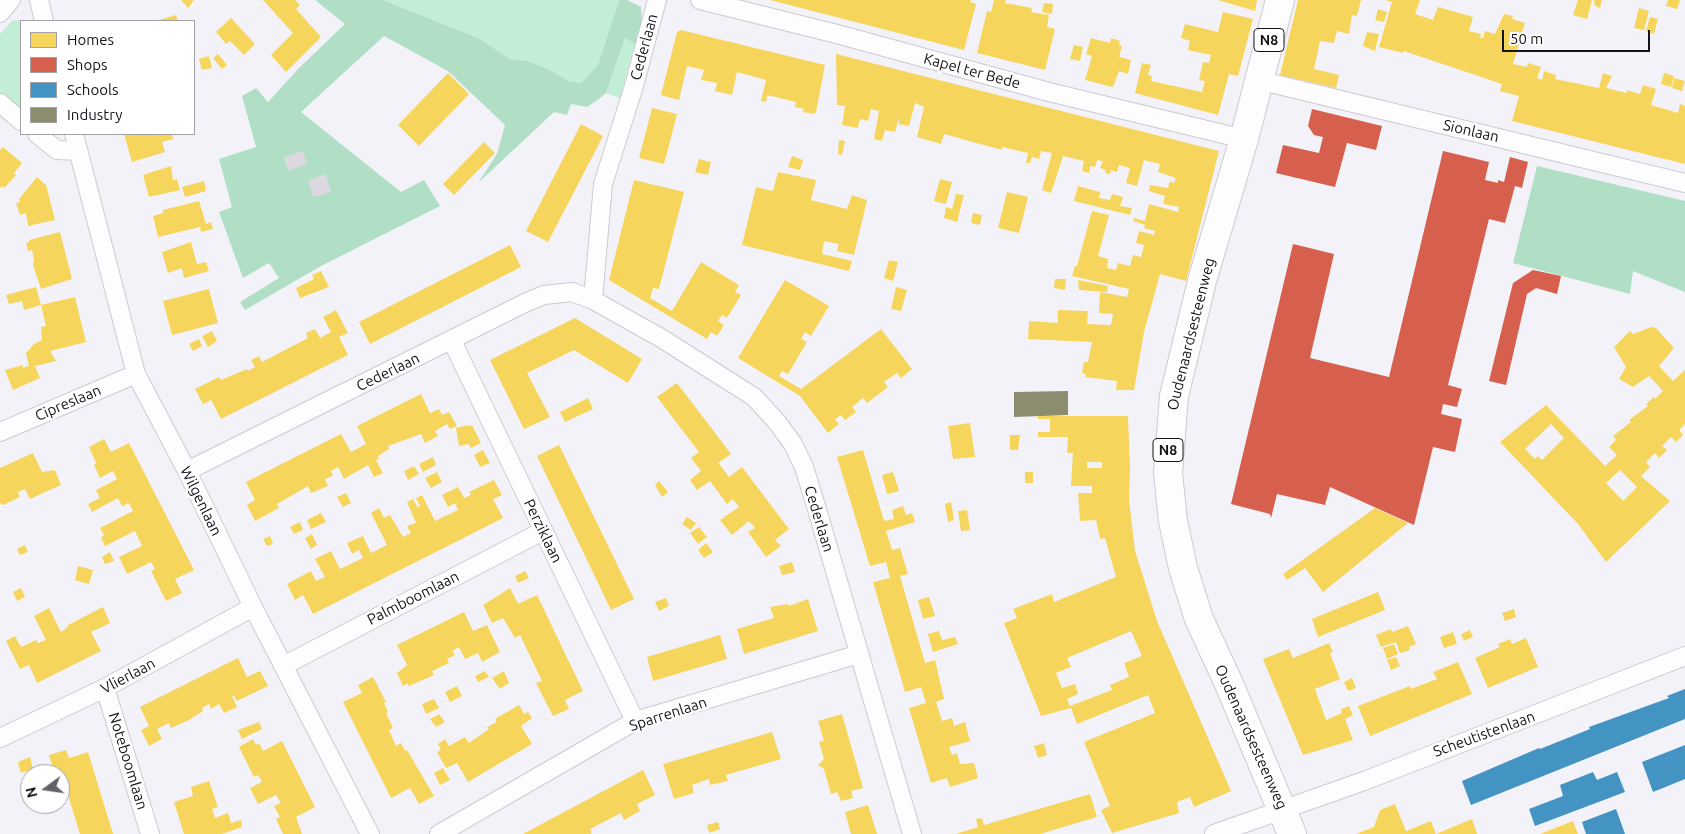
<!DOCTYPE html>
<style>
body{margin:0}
#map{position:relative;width:1685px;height:834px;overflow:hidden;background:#f4f2f9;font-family:Ubuntu,sans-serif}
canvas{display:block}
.legend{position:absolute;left:20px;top:20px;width:175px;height:115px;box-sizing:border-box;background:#fff;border:1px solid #a1a1a3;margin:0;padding:6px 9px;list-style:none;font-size:15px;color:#15131a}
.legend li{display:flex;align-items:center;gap:10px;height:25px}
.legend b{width:25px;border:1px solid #a1a1a3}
.north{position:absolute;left:20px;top:764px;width:50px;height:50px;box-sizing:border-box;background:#fff;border:1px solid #a1a1a3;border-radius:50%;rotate:256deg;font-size:14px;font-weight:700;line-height:20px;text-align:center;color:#15131a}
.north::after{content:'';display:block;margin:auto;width:18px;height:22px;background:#636168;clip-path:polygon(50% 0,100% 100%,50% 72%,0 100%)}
.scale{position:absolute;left:1502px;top:30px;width:148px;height:22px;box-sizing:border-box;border:2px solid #15131a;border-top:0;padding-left:6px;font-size:15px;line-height:18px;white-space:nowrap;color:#15131a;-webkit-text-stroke:4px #fff;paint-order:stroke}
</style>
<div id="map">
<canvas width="1685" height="834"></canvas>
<ul class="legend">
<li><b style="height:14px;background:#f6d55c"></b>Homes</li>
<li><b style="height:14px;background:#d6604d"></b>Shops</li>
<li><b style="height:14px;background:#4393c3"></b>Schools</li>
<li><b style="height:14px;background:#8c8c6e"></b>Industry</li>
</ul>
<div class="north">N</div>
<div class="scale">50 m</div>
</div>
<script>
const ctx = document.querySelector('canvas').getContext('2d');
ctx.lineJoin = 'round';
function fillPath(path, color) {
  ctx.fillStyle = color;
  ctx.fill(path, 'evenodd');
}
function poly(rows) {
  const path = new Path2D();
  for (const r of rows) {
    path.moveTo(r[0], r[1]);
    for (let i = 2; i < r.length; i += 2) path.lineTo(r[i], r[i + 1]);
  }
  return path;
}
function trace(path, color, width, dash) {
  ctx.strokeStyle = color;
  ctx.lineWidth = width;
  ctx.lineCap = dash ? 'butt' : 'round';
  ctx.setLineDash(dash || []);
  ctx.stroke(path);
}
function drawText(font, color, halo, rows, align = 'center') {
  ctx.font = font + ' Ubuntu,sans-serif';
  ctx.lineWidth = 5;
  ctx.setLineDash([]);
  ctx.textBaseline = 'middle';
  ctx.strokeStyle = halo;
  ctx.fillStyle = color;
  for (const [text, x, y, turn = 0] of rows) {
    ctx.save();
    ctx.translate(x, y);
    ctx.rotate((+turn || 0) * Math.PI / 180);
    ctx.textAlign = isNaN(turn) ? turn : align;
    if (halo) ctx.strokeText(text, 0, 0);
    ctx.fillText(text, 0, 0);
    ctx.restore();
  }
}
const green = poly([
 [383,0,619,0,598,65,581,83,569,81,548,69,528,61,510,59,478,38],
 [13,20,23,21,21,112,0,93,0,34],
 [625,38,635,44,620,98,606,93]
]);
const forest = poly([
 [315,0,383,0,478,38,510,59,528,61,548,69,569,81,581,83,598,65,619,0,627,0,641,7,642,24,635,44,625,38,606,93,599,99,587,107,571,104,567,115,554,112,478,183,497,154,505,125,448,71,384,36,301,112,401,192,424,180,440,206,321,266,245,310,240,302,279,278,269,263,243,278,219,212,232,207,219,159,256,147,242,96,256,88,268,102,299,68,345,24],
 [1537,166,1685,201,1685,292,1633,271,1630,294,1513,263]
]);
const homes = poly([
 [181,0,194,0,188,8],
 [263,0,295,0,300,5,296,9,321,37,286,72,271,55,293,33],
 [770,0,971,0,970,2,976,4,964,50],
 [994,0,1006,0,1005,3,1032,8,1031,12,1049,15,1047,27,1055,29,1045,70,977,53,987,11,991,12],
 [1218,0,1257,0,1255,11],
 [1298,0,1361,0,1357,16,1352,15,1349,34,1337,31,1334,43,1320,41,1314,69,1339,75,1336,88,1280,75],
 [1385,0,1420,0,1415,14,1433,20,1438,7,1473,17,1469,31,1481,34,1480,38,1483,38,1485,31,1495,34,1504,14,1513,16,1512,19,1525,23,1513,64,1527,67,1528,63,1541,67,1537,78,1542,80,1544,71,1556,75,1555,79,1599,88,1603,73,1612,76,1606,88,1627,93,1627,90,1640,94,1643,85,1656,89,1651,105,1678,113,1680,104,1685,106,1685,164,1512,121,1519,96,1500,91,1502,84,1404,51,1403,53,1379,47,1392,2],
 [1578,0,1592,0,1587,19,1573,15],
 [1594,0,1602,0,1600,8,1595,6],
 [1668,0,1680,0,1677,9,1666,6],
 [1044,3,1053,4,1052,14,1042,12],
 [1639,8,1649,11,1644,30,1634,28],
 [1378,9,1387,12,1384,22,1375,20],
 [1223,12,1253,19,1238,76,1229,74,1218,115,1135,93,1142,63,1151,65,1148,75,1152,76,1151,81,1202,92,1205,81,1199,80,1203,62,1209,63,1211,55,1188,50,1190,41,1181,38,1185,24,1218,32],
 [176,15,178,21,156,21],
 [1650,17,1658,19,1654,34,1646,31],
 [231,18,255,44,244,55,230,41,226,44,216,32],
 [681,30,825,65,816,112,814,114,803,112,804,109,795,107,796,102,767,95,766,102,761,101,766,80,737,72,732,95,715,91,717,83,701,80,704,70,687,66,679,100,661,95,677,32],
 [1367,32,1379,34,1375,51,1363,46],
 [1091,38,1110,43,1111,38,1120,41,1119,45,1122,46,1119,57,1131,60,1128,74,1119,71,1113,87,1085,80,1092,56,1086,54],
 [1074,45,1083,47,1080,61,1070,59],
 [218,54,227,65,222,69,213,58],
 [836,54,1219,151,1186,281,1160,274,1144,332,1134,390,1116,390,1117,381,1085,377,1086,374,1082,373,1084,362,1088,362,1092,342,1028,339,1029,321,1058,323,1058,310,1088,311,1087,324,1111,325,1113,314,1099,313,1100,292,1127,297,1129,289,1072,276,1075,266,1077,266,1092,211,1109,215,1098,256,1108,259,1107,268,1116,270,1118,263,1130,266,1133,255,1141,257,1144,245,1136,243,1139,231,1154,235,1155,231,1144,228,1145,225,1133,221,1134,218,1145,221,1149,204,1178,212,1179,207,1163,204,1165,196,1149,191,1150,185,1168,188,1170,181,1174,183,1176,178,1158,172,1160,164,1144,160,1137,186,1126,183,1130,168,1119,165,1117,172,1111,170,1110,174,1105,173,1106,170,1100,168,1103,161,1097,160,1095,167,1090,166,1089,173,1082,171,1084,161,1063,156,1051,193,1042,190,1052,153,1041,151,1039,159,1032,157,1030,163,1026,163,1028,153,1002,147,1002,150,944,134,941,144,917,137,924,107,915,103,909,126,899,124,899,118,895,132,885,130,882,141,874,139,879,111,871,109,868,121,860,119,858,128,842,125,845,106,837,105],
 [209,56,212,68,202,70,199,59],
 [448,73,469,94,419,146,398,125],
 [1664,73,1674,76,1671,87,1661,84],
 [1674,78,1685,81,1682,91,1672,88],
 [652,108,677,114,664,164,639,158],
 [581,124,603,136,548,242,526,231],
 [124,134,172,134,173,139,162,142,165,152,132,162],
 [839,140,845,141,842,155,838,154],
 [484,142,495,153,454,195,443,184],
 [3,147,22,163,14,173,16,175,4,188,2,186,0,188,0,150],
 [792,156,803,160,800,170,788,167],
 [699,159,711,162,708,175,695,172],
 [171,166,173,180,177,179,180,190,149,197,143,175],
 [778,172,816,180,811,200,847,209,852,195,867,200,854,255,837,251,839,244,824,241,822,254,852,261,849,271,742,245,756,187,773,191],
 [37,177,46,185,55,220,28,226,26,213,20,215,16,203,20,202,19,199],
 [940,179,952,182,946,204,934,201],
 [634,180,684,192,659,289,653,288,650,298,672,311,701,262,739,285,735,292,741,295,727,318,722,315,718,321,724,325,717,336,711,332,707,339,609,280],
 [204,181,206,191,185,197,182,187],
 [1078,186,1100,192,1099,198,1110,200,1112,194,1123,197,1120,206,1132,208,1130,215,1074,201],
 [1007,192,1028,197,1019,233,998,228],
 [956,194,964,195,957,222,944,218,946,207,952,209],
 [199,201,206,224,211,222,213,229,201,232,200,227,158,237,153,216,163,213,163,210],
 [973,213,982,215,980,225,971,223],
 [60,232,72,279,41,289,33,265,34,259,32,250,28,251,26,243,29,242,29,240],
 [191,242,197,264,206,262,209,271,184,278,182,268,168,273,162,252],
 [510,245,521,267,370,344,359,322],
 [889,260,898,262,893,281,884,278],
 [321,271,329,287,300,298,296,288,314,279,312,275],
 [1055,279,1066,279,1065,290,1054,288],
 [785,280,829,306,811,336,805,332,801,339,807,342,788,374,782,371,779,376,801,389,881,329,912,369,901,378,897,373,884,382,888,387,867,403,863,398,852,407,856,412,845,420,841,415,835,419,839,424,828,433,800,396,738,358],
 [1078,280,1108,286,1107,292,1079,290],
 [36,287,41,305,24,310,22,301,9,304,6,295],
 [896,287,907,290,901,311,891,309],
 [209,289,218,323,172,335,163,301],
 [75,297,86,342,50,351,56,361,35,366,40,378,13,390,5,370,23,365,23,368,29,366,26,353,34,344,42,340,41,327,46,326,41,305],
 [336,310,348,333,339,337,348,355,221,419,211,400,203,404,195,389,219,377,221,380,247,369,248,371,255,367,251,360,259,356,262,362,308,338,306,333,315,329,320,338,331,332,323,317],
 [575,318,642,359,628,383,574,350,527,373,550,417,524,429,490,360],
 [1651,327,1656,328,1674,348,1659,366,1673,381,1685,370,1685,424,1679,430,1683,435,1676,442,1671,437,1662,446,1667,450,1659,458,1655,453,1646,462,1650,467,1641,476,1670,501,1606,562,1578,524,1500,442,1546,405,1605,466,1617,455,1609,447,1616,440,1613,436,1631,422,1629,420,1648,406,1646,404,1654,397,1655,399,1663,391,1649,376,1633,387,1619,379,1626,367,1614,347,1630,331,1633,334],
 [1551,424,1564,438,1542,460,1538,456,1535,459,1525,449],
 [1620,470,1637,487,1623,501,1606,483],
 [212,331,217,341,208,347,202,336],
 [199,339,202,346,193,351,189,344],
 [677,383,731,454,718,463,724,470,729,477,742,467,789,529,775,540,781,546,766,557,748,532,755,528,749,521,732,535,720,520,739,507,733,499,727,504,710,481,697,490,690,480,701,471,691,458,699,452,657,397],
 [421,394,430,413,439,409,442,415,449,412,457,426,450,429,447,424,435,431,438,436,425,443,421,434,388,446,389,449,378,456,379,459,376,460,383,473,374,477,368,465,344,479,338,467,331,471,333,476,325,479,328,486,311,493,308,486,277,504,279,508,255,521,247,505,255,500,246,482,341,434,351,452,366,444,357,426],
 [588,398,593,409,565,422,560,412],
 [1038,416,1128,416,1130,468,1129,500,1135,551,1157,621,1231,791,1194,807,1190,797,1177,802,1179,813,1112,833,1101,810,1110,806,1084,742,1155,713,1148,695,1077,724,1071,708,1041,716,1004,623,1017,618,1013,609,1052,594,1054,602,1116,577,1105,538,1100,539,1096,520,1080,521,1078,493,1092,493,1092,486,1071,486,1073,453,1067,453,1068,437,1038,437,1038,432,1050,432,1050,419,1038,419],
 [1087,462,1102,462,1102,468,1087,468],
 [1131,631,1142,656,1124,663,1129,677,1110,685,1112,690,1070,706,1067,699,1078,694,1075,684,1062,688,1056,673,1071,667,1067,658],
 [970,423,975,457,953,459,948,426],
 [469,425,469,427,472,425,481,443,471,448,469,444,459,446,456,428],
 [1010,435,1020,435,1018,450,1010,450],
 [104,439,111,452,129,443,194,570,175,579,182,593,166,601,151,571,155,569,151,562,127,574,119,557,142,546,135,531,105,546,101,538,104,535,100,528,133,511,129,503,122,506,118,498,92,512,88,504,100,498,96,490,117,479,113,471,100,478,94,465,96,463,89,447],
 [559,445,634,599,611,610,537,456],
 [483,450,490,463,480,467,474,455],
 [863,450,884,521,894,519,892,510,903,506,906,515,912,513,915,522,886,531,892,550,900,548,908,574,900,576,925,663,935,660,944,699,936,702,942,721,952,718,954,726,965,722,970,741,949,747,952,755,957,753,960,764,974,763,978,778,950,787,947,778,931,783,909,708,926,703,921,687,905,692,873,582,890,578,886,562,870,566,837,457],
 [33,453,42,472,55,470,61,485,30,499,25,489,18,492,20,497,3,505,0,503,0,468],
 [433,457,436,465,423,472,419,464],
 [414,466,419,474,408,480,404,471],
 [437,472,442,482,431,488,425,478],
 [893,472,899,491,887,494,882,475],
 [1025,472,1033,472,1033,483,1025,483],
 [494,480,502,495,493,499,503,518,313,614,303,595,295,600,287,584,311,571,316,581,325,577,315,559,331,551,340,569,363,558,359,550,352,554,347,543,363,536,371,553,387,545,371,513,379,508,384,518,390,515,403,537,411,533,407,526,416,523,407,502,413,499,418,508,420,506,416,498,422,495,435,521,458,510,455,503,448,507,442,495,458,487,464,498,471,495,469,492],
 [659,481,668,492,662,497,655,485],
 [346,493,351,503,343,507,337,497],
 [951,502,954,520,948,522,945,504],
 [1375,508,1408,523,1323,592,1305,568,1287,580,1283,574],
 [967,510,970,530,961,531,958,511],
 [321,513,326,522,311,529,307,520],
 [687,517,696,523,691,530,682,524],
 [300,522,303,530,294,534,290,527],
 [699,527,707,537,698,544,690,533],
 [312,534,317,545,311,549,305,538],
 [270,536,273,544,267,546,263,539],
 [706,543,713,552,704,558,698,550],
 [25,545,28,552,20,555,17,549],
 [110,552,114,561,105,564,102,557],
 [792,562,795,572,782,575,779,566],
 [78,566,93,570,89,584,75,580],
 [525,571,529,578,518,583,515,576],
 [21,588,25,597,17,601,13,592],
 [510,588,518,604,537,595,583,691,565,700,569,709,553,716,536,683,542,681,520,635,515,638,503,618,492,623,483,605],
 [1378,592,1385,610,1318,637,1312,619],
 [929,597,935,616,923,619,918,600],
 [666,598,669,606,659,611,655,602],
 [808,599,818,631,744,654,737,629,774,618,770,607,788,604,789,606],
 [103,607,110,623,91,632,101,651,37,683,29,665,20,669,6,641,15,636,21,647,36,640,38,643,46,640,34,616,49,608,61,632,68,627,68,625],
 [1514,609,1516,617,1505,621,1502,613],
 [464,612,473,631,487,625,500,652,482,662,478,653,465,659,459,647,452,651,455,655,447,659,449,663,432,671,434,675,409,686,407,683,403,686,397,673,407,665,397,645],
 [1408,626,1416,644,1409,647,1410,650,1400,653,1396,642,1381,647,1376,635,1391,629,1392,632],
 [1470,630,1473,637,1464,641,1461,634],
 [939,631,942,640,955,637,958,644,933,652,928,634],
 [1453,632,1457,644,1444,648,1440,637],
 [720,635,727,659,653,681,647,657],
 [1526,638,1538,667,1488,688,1475,658,1500,647,1498,644,1510,639,1512,644],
 [1329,643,1333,652,1330,653,1340,679,1315,689,1326,720,1342,713,1341,709,1349,706,1353,715,1345,719,1353,740,1303,755,1263,659,1289,649,1293,658],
 [1394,644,1398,654,1387,659,1383,648],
 [1396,657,1400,666,1391,670,1387,660],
 [238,658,247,677,260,671,268,686,237,701,234,696,232,696,237,707,224,713,219,704,211,709,209,704,202,708,203,711,189,720,171,728,169,723,157,729,162,739,149,746,141,730,149,726,140,707],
 [1458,662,1472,694,1370,736,1358,706,1410,686,1411,689,1437,679,1433,672],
 [485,671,489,677,478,682,475,676],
 [504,671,509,683,500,689,492,678],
 [373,677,386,702,384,703,388,712,386,713,393,728,389,730,396,746,401,743,405,751,407,750,434,796,419,804,410,788,391,798,343,702,362,693,358,685],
 [1352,678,1356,688,1348,691,1344,682],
 [457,686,462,696,450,702,445,692],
 [434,699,439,708,426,714,422,704],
 [519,705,524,714,528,712,532,718,521,726,532,744,468,782,457,763,446,768,437,752,441,750,438,744,445,739,449,746,465,737,469,743,489,729,487,727,497,722,495,719],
 [439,714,445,722,436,727,430,719],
 [842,714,863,788,851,791,853,798,841,801,837,792,831,794,824,769,818,765,824,759,819,742,824,741,818,721],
 [259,722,262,729,242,739,238,730],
 [772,732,781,759,726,775,728,781,710,785,709,779,692,785,694,793,674,799,663,764],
 [253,739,256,745,259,743,263,751,282,741,315,807,296,817,302,834,283,834,276,819,280,817,274,806,281,803,276,795,258,804,250,788,262,782,258,775,254,777,239,747],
 [1044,743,1047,755,1038,758,1034,746],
 [66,750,69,758,88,752,113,834,80,834,63,779,60,780,60,774,55,774,49,755],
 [30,757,33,769,21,773,18,762],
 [443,768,450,780,440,785,434,773],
 [643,770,655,795,637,804,640,811,624,820,621,813,590,829,592,833,590,834,523,834],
 [209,781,218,807,212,809,215,818,228,813,231,823,241,820,242,827,222,834,184,834,174,802,193,796,191,787],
 [1090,794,1097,817,1040,834,956,834,978,827,976,819,982,818,984,825],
 [1395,804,1406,831,1431,821,1436,834,1472,819,1477,834,1356,834,1374,827,1380,810],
 [868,805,877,834,851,834,845,812],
 [1573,821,1578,834,1540,834],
 [718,822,720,829,709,833,707,825]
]);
const shops = poly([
 [1312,109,1382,126,1376,150,1347,143,1335,187,1276,173,1283,145,1319,153,1323,137,1314,135,1308,126],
 [1443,151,1489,162,1485,180,1498,183,1498,180,1504,182,1510,157,1528,162,1522,188,1515,186,1505,223,1489,219,1448,385,1462,389,1457,407,1443,404,1441,414,1462,419,1455,452,1433,447,1414,525,1330,487,1325,505,1277,494,1271,518,1270,514,1231,504,1293,244,1334,254,1310,358,1389,377],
 [1533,270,1561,276,1557,294,1536,288,1527,294,1506,385,1489,381,1513,283]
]);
const schools = poly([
 [1685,689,1685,719,1471,805,1462,781,1539,748,1540,749,1590,729,1589,727,1669,698,1667,696],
 [1685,745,1685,779,1653,792,1642,762],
 [1593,772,1597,780,1617,772,1625,792,1535,826,1529,809,1563,796,1560,785],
 [1616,809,1625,834,1586,834,1582,822]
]);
const industry = poly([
 [1068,391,1068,415,1014,417,1014,392]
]);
const building = poly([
 [303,151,307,164,288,171,284,157],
 [326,174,331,192,313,197,308,180]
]);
const street = poly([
 [39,0,44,21],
 [700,0,837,34,1049,92,1244,139],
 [0,13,11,0],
 [1258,80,1685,183],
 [0,103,21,121],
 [37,134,57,150,78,151],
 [74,134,136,374,187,471,253,607,370,834],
 [593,300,603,184,634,86,657,0],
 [452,341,635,721],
 [0,432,136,374],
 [187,471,527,302,544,295,572,292,593,300,661,338,754,397,777,422,793,444,804,467,816,506,912,834],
 [283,666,543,531],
 [105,688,150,834],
 [0,738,105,688,253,607],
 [439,834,635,721,859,654],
 [1214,834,1364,781,1685,656]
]);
const primary = poly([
 [1280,0,1244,139,1202,281,1174,396,1168,473,1173,521,1183,568,1199,619,1229,684,1292,834]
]);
const shields = [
 [1269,40,30],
 [1168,450,30]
];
const shieldNames = [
 ["N8",1269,40],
 ["N8",1168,450]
];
const streetNames = [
 ["Cederlaan",644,47,-75],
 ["Kapel ter Bede",972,71,15],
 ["Sionlaan",1471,131,13],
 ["Oudenaardsesteenweg",1191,334,-76],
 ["Cederlaan",388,372,-26],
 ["Cipreslaan",68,403,-23],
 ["Wilgenlaan",201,501,64],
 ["Cederlaan",819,519,73],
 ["Perziklaan",543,531,64],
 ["Palmboomlaan",413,598,-27],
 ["Vlierlaan",128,676,-28],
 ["Sparrenlaan",668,714,-18],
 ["Scheutistenlaan",1484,734,-20],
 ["Oudenaardsesteenweg",1251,737,66],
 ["Noteboomlaan",128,761,73]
];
fillPath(green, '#c2eed6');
fillPath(forest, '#b0dfc6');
fillPath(homes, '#f6d55c');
fillPath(shops, '#d6604d');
fillPath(schools, '#4393c3');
fillPath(industry, '#8c8c6e');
fillPath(building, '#dbd8e0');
trace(street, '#ccc9d1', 20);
trace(primary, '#ccc9d1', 30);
trace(street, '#fdfdfe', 18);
trace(primary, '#fdfdfe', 28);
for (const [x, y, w] of shields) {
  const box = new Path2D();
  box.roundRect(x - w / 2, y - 11.5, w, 23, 4);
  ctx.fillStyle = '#fff';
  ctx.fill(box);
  trace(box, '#15131a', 1);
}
drawText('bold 14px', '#15131a', null, shieldNames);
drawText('15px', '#15131a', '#fff', streetNames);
</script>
